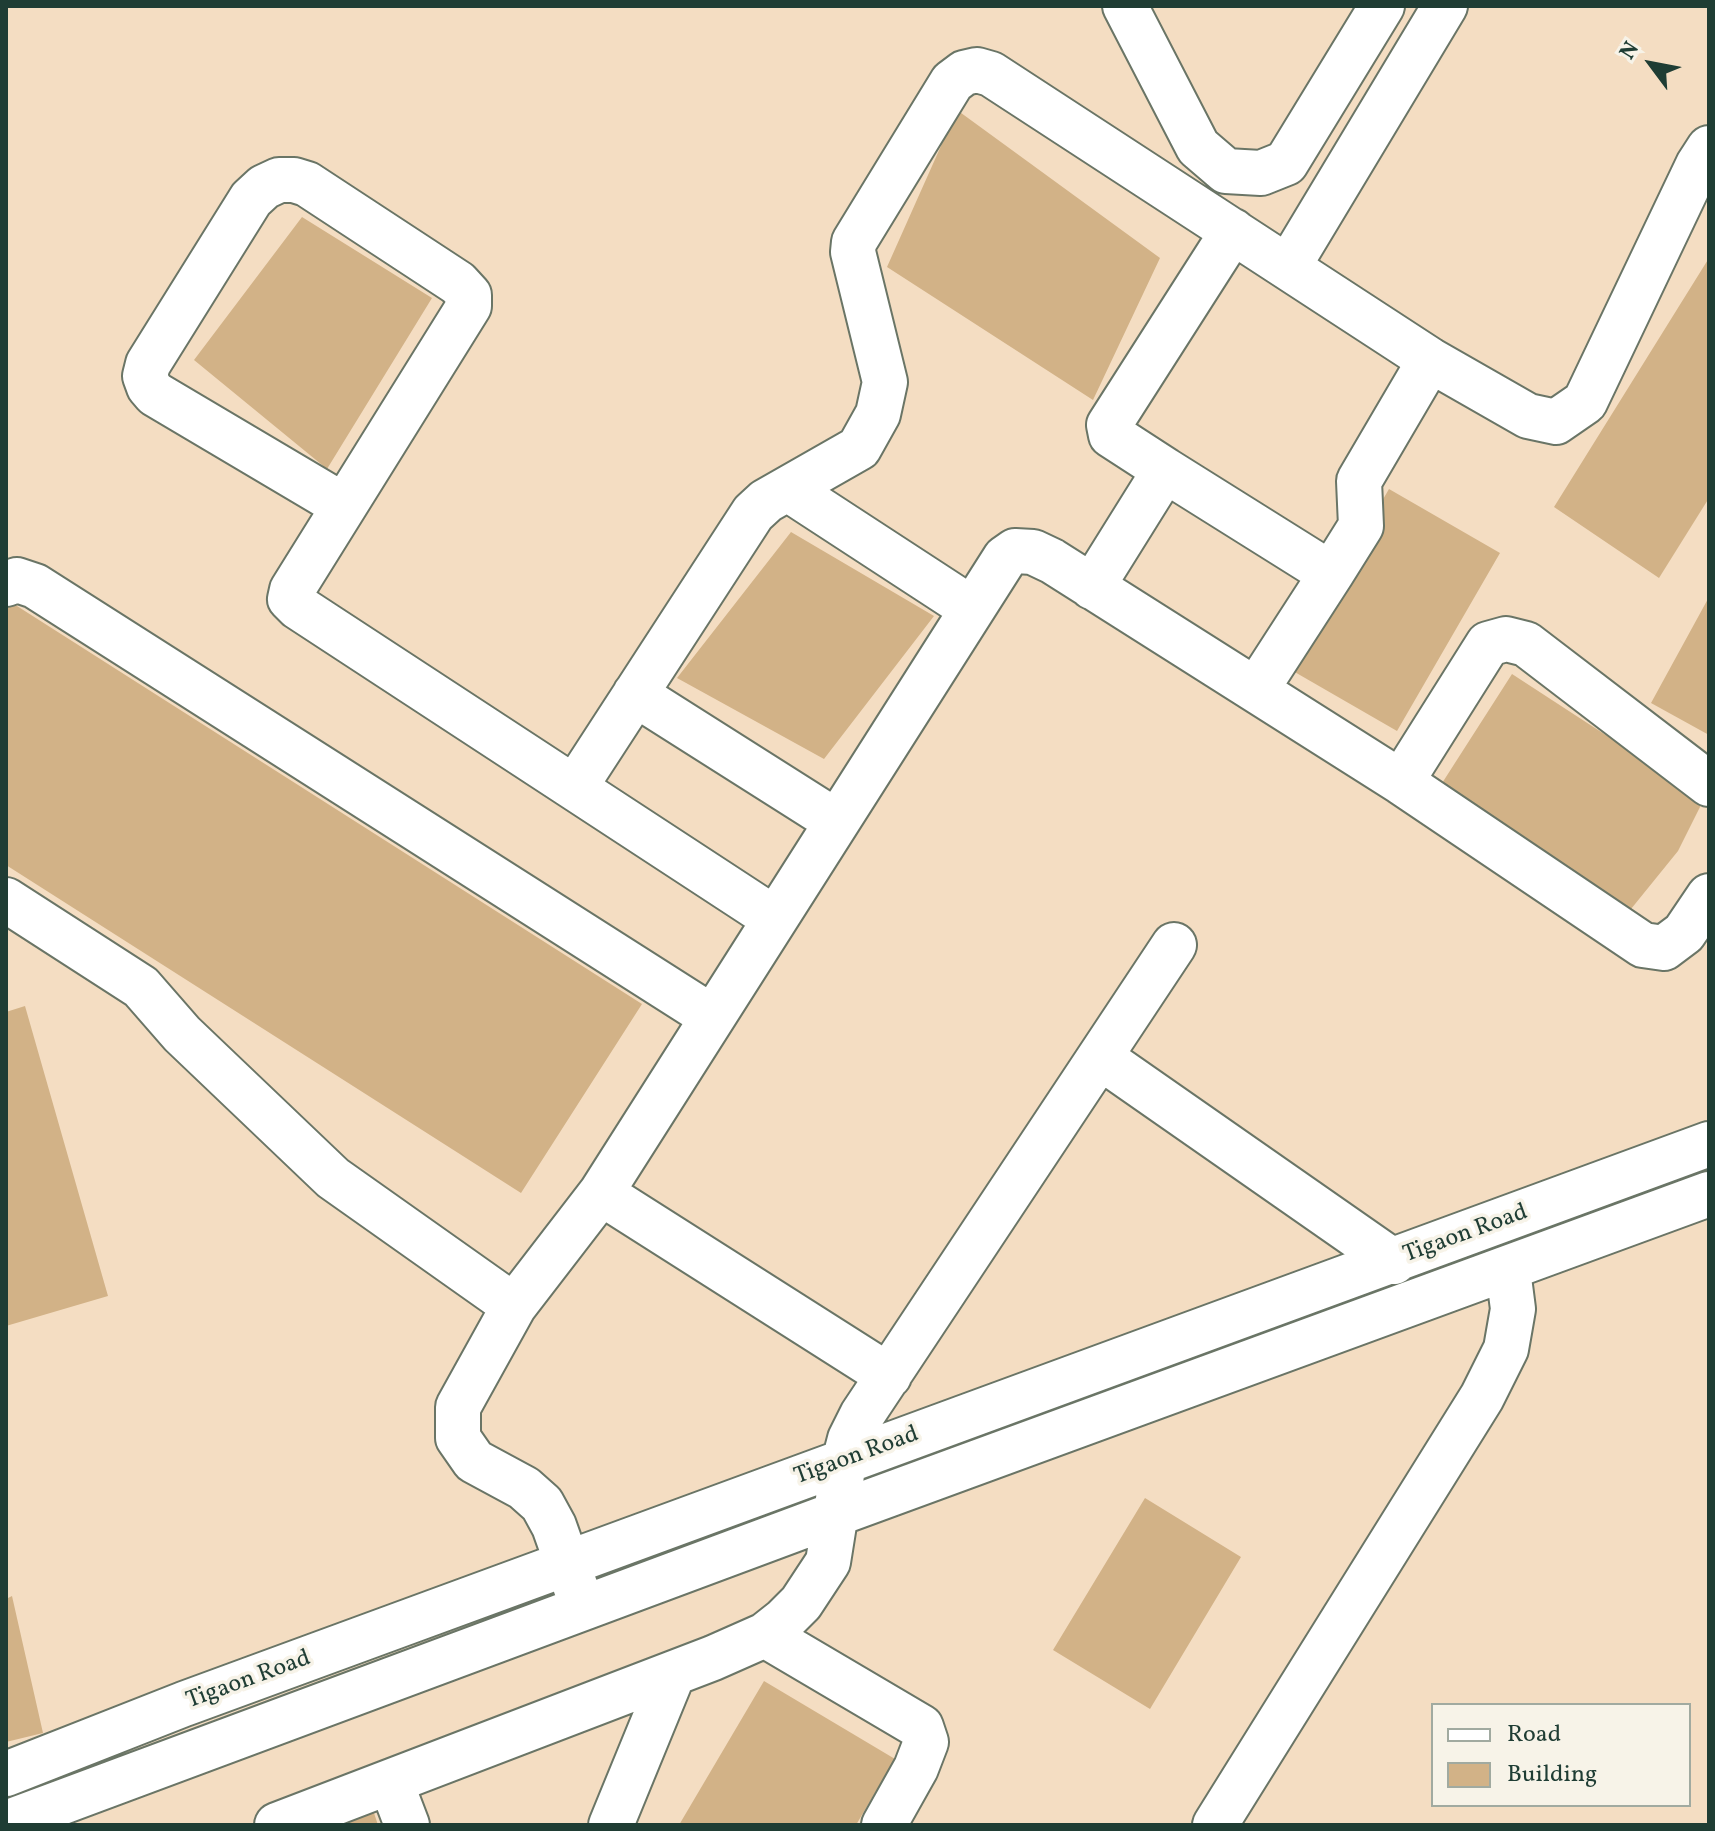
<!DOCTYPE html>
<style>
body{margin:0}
#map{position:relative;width:1715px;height:1831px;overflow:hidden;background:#f4ddc2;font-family:Vollkorn,serif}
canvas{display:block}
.frame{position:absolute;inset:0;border:8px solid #1f3d34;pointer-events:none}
.legend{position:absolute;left:1431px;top:1703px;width:260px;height:104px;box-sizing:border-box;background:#f7f3e8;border:2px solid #a1aaa0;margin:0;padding:10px 14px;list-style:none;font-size:24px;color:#1f3d34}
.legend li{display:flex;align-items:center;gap:16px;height:40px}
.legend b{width:40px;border:2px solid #a1aaa0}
.north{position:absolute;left:1611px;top:24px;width:80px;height:80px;-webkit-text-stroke:6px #f7f3e8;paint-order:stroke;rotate:302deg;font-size:22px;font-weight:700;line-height:32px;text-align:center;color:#1f3d34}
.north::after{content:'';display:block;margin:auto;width:28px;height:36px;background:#1f3d34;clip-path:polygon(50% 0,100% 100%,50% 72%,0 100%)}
</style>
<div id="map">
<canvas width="1715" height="1831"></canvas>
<div class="frame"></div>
<ul class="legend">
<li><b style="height:10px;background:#fff"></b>Road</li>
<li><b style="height:22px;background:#d2b287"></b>Building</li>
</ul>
<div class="north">N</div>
</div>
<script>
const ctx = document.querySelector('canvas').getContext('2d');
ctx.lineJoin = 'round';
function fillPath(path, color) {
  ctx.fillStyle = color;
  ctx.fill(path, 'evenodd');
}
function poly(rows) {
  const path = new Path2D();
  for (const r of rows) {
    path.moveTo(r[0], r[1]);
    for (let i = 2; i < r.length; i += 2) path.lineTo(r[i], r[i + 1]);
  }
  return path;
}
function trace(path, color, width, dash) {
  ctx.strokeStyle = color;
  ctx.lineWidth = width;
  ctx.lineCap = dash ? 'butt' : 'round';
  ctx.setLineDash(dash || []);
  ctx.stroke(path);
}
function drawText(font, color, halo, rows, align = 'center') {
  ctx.font = font + ' Vollkorn,serif';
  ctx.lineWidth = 7;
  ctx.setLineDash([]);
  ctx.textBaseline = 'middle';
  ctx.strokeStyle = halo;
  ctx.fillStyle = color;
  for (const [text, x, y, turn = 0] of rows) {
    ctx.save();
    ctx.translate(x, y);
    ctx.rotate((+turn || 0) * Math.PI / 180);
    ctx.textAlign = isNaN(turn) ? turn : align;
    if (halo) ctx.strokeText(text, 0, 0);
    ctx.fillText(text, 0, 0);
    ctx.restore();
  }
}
const building = poly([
 [957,110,1160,258,1093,400,887,267],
 [302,217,432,298,327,469,194,360],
 [1709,258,1709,498,1659,578,1554,507],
 [1389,489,1500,553,1397,731,1286,667],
 [791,532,934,616,824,759,677,678],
 [1709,597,1709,735,1651,703],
 [6,599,642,1004,521,1193,6,865],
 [1512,674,1704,799,1678,851,1631,909,1437,791],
 [25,1006,108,1296,6,1326,6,1012],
 [1145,1498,1241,1557,1150,1709,1053,1650],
 [12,1596,43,1733,6,1742,6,1599],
 [764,1681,895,1759,856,1825,679,1825],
 [373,1810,378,1825,333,1825]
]);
const minor = poly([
 [1125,6,1198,147,1226,171,1261,173,1286,163,1382,6],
 [1288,267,1445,6],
 [1165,470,1331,574,1256,690],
 [788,489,972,609],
 [344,506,155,394,149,387,145,376,148,364,251,199,264,187,279,180,294,180,307,184,458,283,469,295,469,306,292,590,290,599,298,607,775,919],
 [1331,574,1361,526,1359,481,1430,360],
 [6,584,17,580,35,586,712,1017],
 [1092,587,1165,470,1111,435,1109,425,1233,231],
 [635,694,837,822],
 [1401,782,1488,644,1506,639,1526,644,1709,784],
 [575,787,753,513,766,501,859,448,878,414,885,382,853,252,854,242,952,82,964,73,977,70,991,74,1430,360,1528,416,1556,422,1585,402,1698,165,1709,148],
 [6,900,141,987,182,1034,333,1178,514,1306],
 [1100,1057,1394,1262],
 [601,1193,889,1376],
 [583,1608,554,1526,542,1504,524,1488,474,1461,458,1438,458,1407,514,1306,601,1193,1005,558,1015,551,1033,552,1052,561,1401,782,1643,945,1664,948,1684,933,1709,896],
 [765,1635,921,1727,926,1742,916,1768,884,1825],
 [6,1774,184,1704,1709,1144],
 [391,1783,407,1825],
 [6,1823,836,1514,1709,1194],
 [277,1825,713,1658,765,1635,784,1620,801,1603,828,1562,844,1462,850,1439,862,1415,1174,945],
 [611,1825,673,1674],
 [1215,1825,1482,1397,1506,1349,1513,1309,1508,1270]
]);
const streetNames = [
 ["Tigaon Road",1466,1235,-20],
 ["Tigaon Road",857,1457,-20],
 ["Tigaon Road",249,1681,-20]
];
fillPath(building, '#d2b287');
trace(minor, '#6a7566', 48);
trace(minor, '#fff', 44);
drawText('24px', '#1f3d34', '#f7f3e8', streetNames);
</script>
